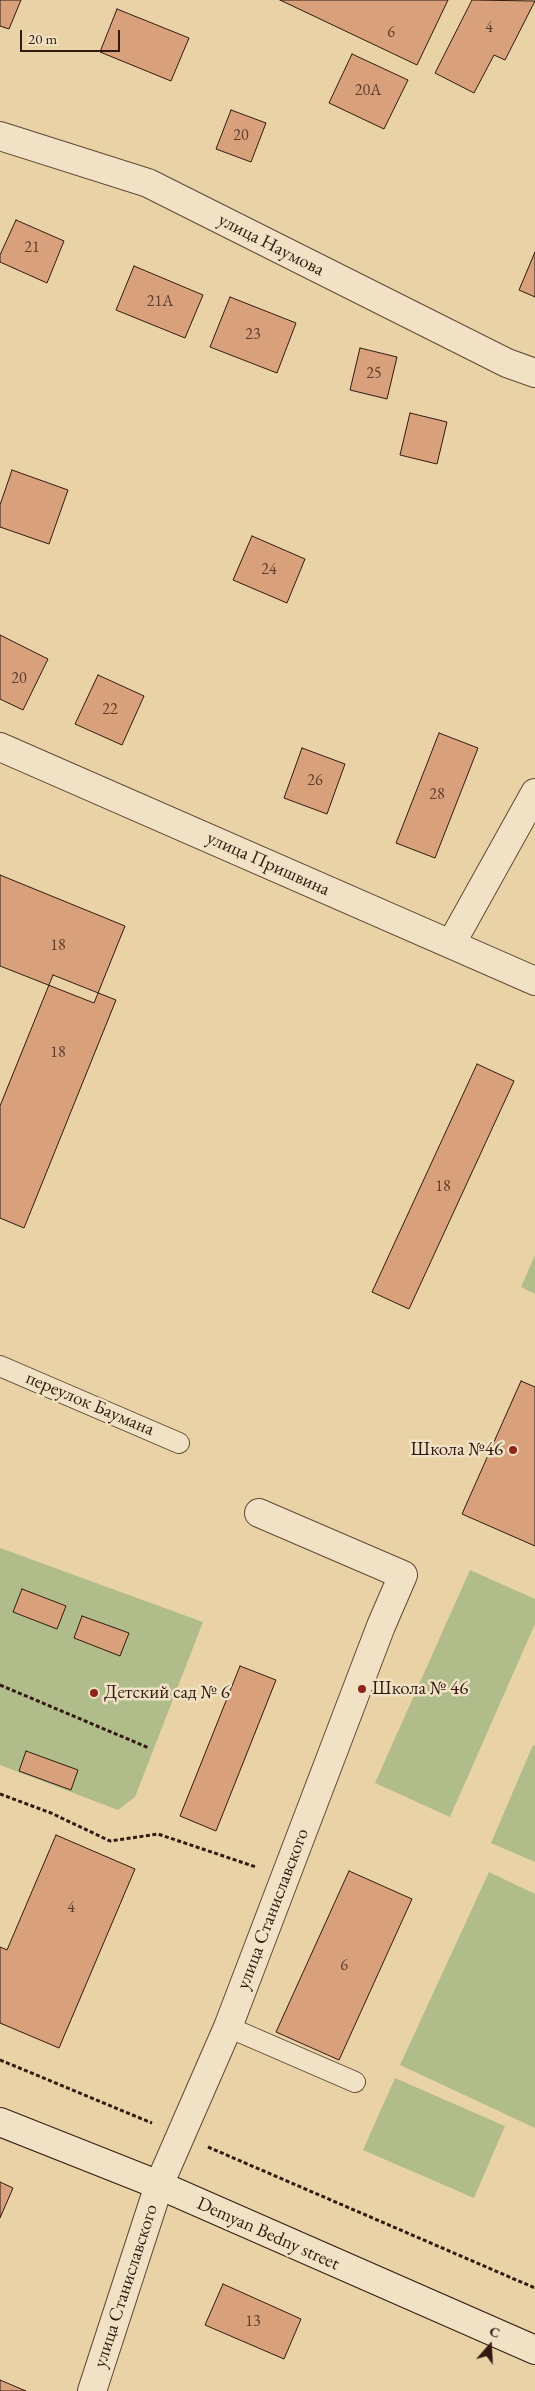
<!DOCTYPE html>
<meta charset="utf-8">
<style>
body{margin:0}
#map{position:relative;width:535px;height:2391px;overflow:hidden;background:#e9d2a6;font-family:"EB Garamond",serif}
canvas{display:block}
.north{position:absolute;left:465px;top:2321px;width:50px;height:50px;-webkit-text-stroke:4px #f1e2c5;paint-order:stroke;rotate:19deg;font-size:14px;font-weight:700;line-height:20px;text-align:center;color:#321a10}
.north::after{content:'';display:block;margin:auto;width:18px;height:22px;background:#321a10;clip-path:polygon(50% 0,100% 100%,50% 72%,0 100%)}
.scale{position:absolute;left:20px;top:30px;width:100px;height:22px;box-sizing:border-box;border:2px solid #321a10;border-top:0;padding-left:6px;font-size:15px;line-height:18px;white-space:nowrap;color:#321a10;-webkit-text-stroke:4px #f1e2c5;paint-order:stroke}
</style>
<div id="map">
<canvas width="535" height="2391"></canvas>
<div class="north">С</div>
<div class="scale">20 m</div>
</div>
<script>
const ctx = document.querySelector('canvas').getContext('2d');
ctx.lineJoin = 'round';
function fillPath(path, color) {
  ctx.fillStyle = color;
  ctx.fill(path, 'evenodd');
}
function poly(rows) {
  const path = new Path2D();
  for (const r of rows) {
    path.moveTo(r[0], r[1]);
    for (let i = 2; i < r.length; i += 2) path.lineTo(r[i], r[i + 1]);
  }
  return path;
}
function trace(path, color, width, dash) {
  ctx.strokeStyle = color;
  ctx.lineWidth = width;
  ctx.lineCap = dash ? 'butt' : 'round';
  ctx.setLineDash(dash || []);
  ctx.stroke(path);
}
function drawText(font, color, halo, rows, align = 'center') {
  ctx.font = font + ' "EB Garamond",serif';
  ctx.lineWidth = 5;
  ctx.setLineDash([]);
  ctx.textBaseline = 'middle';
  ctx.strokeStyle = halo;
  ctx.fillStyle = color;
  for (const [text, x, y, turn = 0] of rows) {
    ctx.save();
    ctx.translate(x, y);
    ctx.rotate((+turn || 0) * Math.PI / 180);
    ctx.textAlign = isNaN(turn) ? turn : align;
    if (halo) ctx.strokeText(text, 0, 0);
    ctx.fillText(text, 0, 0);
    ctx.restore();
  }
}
const green = poly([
 [535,1255,535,1294,521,1287],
 [0,1548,203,1622,135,1797,118,1810,0,1765],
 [470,1570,535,1599,535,1624,450,1817,375,1783],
 [533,1745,535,1746,535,1862,491,1843],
 [489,1872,535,1894,535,2128,400,2065],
 [395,2078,505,2126,474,2198,363,2150]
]);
const building = poly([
 [0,0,21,0,9,29,0,26,0,0],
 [280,0,448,0,417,65,280,0],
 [472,0,535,1,505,60,494,55,474,93,435,73,472,0],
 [117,9,189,38,171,81,100,52,117,9],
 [352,54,408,80,384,129,329,103,352,54],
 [231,110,266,123,251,162,216,149,231,110],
 [16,220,64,241,47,283,0,262,0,255,16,220],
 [535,252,535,297,519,290,535,252],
 [134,266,203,295,185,338,116,310,134,266],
 [230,297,296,323,277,373,210,347,230,297],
 [360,348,397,357,387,399,350,390,360,348],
 [410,413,447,422,437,464,400,455,410,413],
 [12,470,68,490,49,544,0,527,0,505,12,470],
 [252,536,305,559,287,603,233,580,252,536],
 [0,635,48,659,23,710,0,699,0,635],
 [98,675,144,696,122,745,75,724,98,675],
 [439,733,478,748,435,858,396,843,439,733],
 [302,748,345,764,327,814,284,798,302,748],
 [0,875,125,926,94,1003,0,966,0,875],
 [53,975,116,1000,24,1228,0,1218,0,1106,53,975],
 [477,1064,514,1081,409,1309,372,1292,477,1064],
 [521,1381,535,1387,535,1546,462,1514,521,1381],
 [22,1589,66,1606,57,1629,13,1612,22,1589],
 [82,1616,129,1633,120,1656,74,1638,82,1616],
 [240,1666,276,1680,216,1831,180,1816,240,1666],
 [26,1751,78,1770,71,1790,19,1771,26,1751],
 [56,1835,135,1869,59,2048,0,2023,0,1947,7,1950,56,1835],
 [349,1871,412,1899,339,2060,276,2032,349,1871],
 [0,2182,13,2188,0,2218,0,2182],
 [223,2284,301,2319,284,2359,205,2325,223,2284],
 [0,2380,26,2391,0,2391,0,2380]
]);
const path = poly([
 [0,1685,149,1748],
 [0,1794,51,1813,110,1841,158,1834,256,1867],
 [0,2060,152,2123],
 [208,2147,535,2288]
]);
const lane = poly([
 [0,1366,179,1443],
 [228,2027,355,2082]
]);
const street = poly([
 [0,136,148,183,507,363,535,373],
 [0,747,535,981],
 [451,944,535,793],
 [92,2391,159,2185,228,2027,381,1626,403,1575,259,1513]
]);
const secondary = poly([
 [0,2122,159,2185,535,2350]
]);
const markers = [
 [513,1450,5,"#8f2418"],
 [362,1689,5,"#8f2418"],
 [94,1693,5,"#8f2418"]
];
const numberNames = [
 ["4",489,28],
 ["6",391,33],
 ["20А",368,91],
 ["20",241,136],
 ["21",32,248],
 ["21А",160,302],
 ["23",253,335],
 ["25",374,374],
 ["24",269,570],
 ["20",19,679],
 ["22",110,710],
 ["26",315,781],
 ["28",437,795],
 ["18",58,946],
 ["18",58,1053],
 ["18",443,1187],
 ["4",71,1908],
 ["6",344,1966],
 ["13",253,2322]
];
const streetNames = [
 ["улица Наумова",271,245,27],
 ["улица Пришвина",268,864,24],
 ["переулок Баумана",90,1404,23],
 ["улица Станиславского",273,1909,-69],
 ["Demyan Bedny street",268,2234,24],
 ["улица Станиславского",126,2286,-72]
];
const poiNames = [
 ["Школа №46",503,1450,"right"],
 ["Школа № 46",372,1689],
 ["Детский сад № 6",104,1693]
];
fillPath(green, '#b0bd8b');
fillPath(building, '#d9a17b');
trace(building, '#321a10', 1);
trace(lane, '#604836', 22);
trace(street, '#604836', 30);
trace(secondary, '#321a10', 30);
trace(path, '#321a10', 3, [4, 2.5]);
trace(lane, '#f1e2c5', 20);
trace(street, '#f1e2c5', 28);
trace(secondary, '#f1e2c5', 28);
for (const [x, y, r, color] of markers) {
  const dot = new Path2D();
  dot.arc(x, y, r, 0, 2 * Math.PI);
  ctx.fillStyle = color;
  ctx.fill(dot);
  trace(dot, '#f1e2c5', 2);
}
drawText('16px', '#5c3c2b', null, numberNames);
drawText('19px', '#321a10', '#f1e2c5', streetNames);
drawText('19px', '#321a10', '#f1e2c5', poiNames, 'left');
</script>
